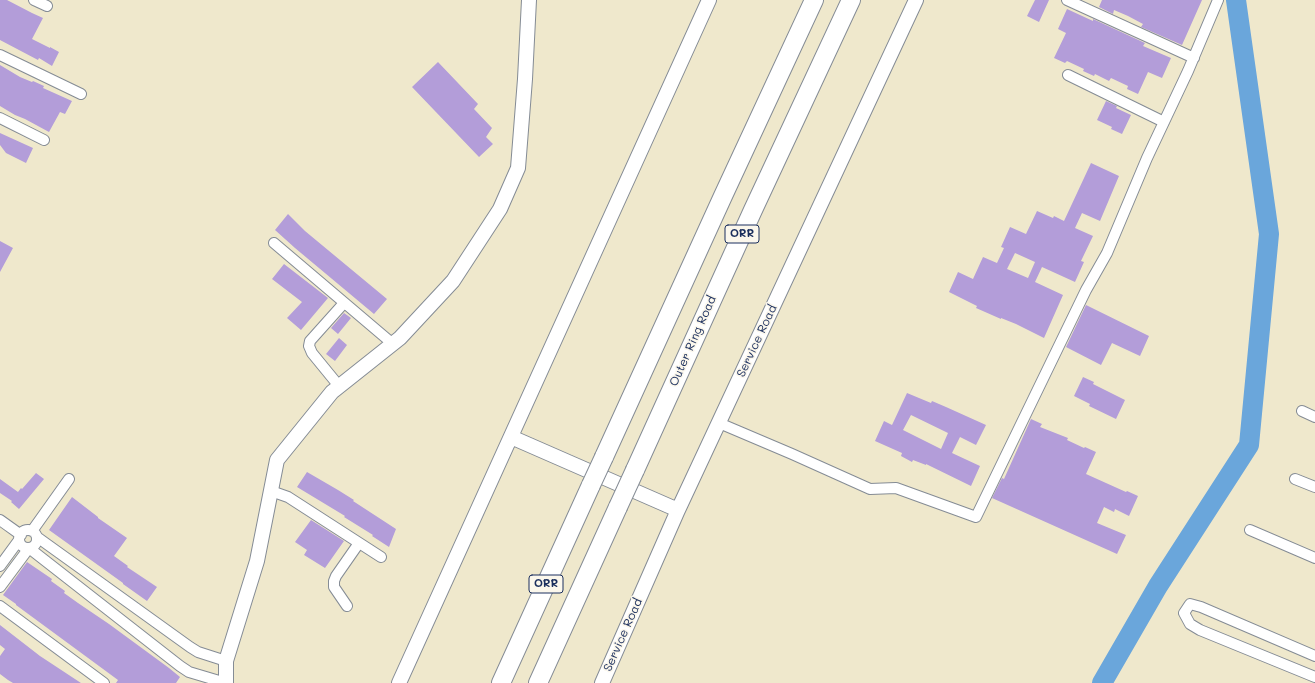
<!DOCTYPE html>
<style>
body{margin:0}
canvas{display:block;background:#efe8cc}
</style>
<canvas width="1315" height="683"></canvas>
<script>
const ctx = document.querySelector('canvas').getContext('2d');
ctx.lineJoin = 'round';
function poly(rows) {
  const path = new Path2D();
  for (const r of rows) {
    if (r.length === 3) {
      path.moveTo(r[0] + r[2], r[1]);
      path.arc(r[0], r[1], r[2], 0, 2 * Math.PI);
      continue;
    }
    path.moveTo(r[0], r[1]);
    for (let i = 2; i < r.length; i += 2) path.lineTo(r[i], r[i + 1]);
  }
  return path;
}
function trace(path, color, width, dash) {
  ctx.strokeStyle = color;
  ctx.lineWidth = width;
  ctx.lineCap = dash ? 'butt' : 'round';
  ctx.setLineDash(dash || []);
  ctx.stroke(path);
}
function fillPath(path, color) {
  ctx.fillStyle = color;
  ctx.fill(path, 'evenodd');
}
function drawText(font, color, halo, rows, align = 'center') {
  ctx.font = font + ' Mali,sans-serif';
  ctx.lineWidth = 3;
  ctx.setLineDash([]);
  ctx.textBaseline = 'middle';
  ctx.strokeStyle = halo;
  ctx.fillStyle = color;
  for (const [text, x, y, turn = 0] of rows) {
    ctx.save();
    ctx.translate(x, y);
    ctx.rotate((+turn || 0) * Math.PI / 180);
    ctx.textAlign = isNaN(turn) ? turn : align;
    if (halo) ctx.strokeText(text, 0, 0);
    ctx.fillText(text, 0, 0);
    ctx.restore();
  }
}
const river = poly([
 [1102,683,1158,586,1249,445,1269,234,1236,0]
]);
const building = poly([
 [0,0,7,0,32,13,43,18,32,39,50,48,50,47,59,52,52,66,39,58,38,60,0,40],
 [1035,0,1049,0,1039,22,1027,16],
 [1102,0,1202,0,1182,45,1141,27,1143,24,1128,16,1114,10,1113,14,1099,7],
 [1067,9,1093,21,1093,19,1145,43,1143,46,1171,58,1162,78,1148,72,1138,94,1127,89,1128,86,1111,78,1109,81,1095,74,1094,76,1083,71,1084,69,1067,61,1065,63,1054,58,1066,33,1058,29],
 [438,62,478,104,474,109,492,128,486,137,493,144,479,157,412,87],
 [0,65,20,77,32,82,33,81,44,86,43,88,72,101,65,114,60,112,49,132,25,119,15,115,0,106],
 [1106,101,1117,106,1116,108,1131,115,1122,134,1111,129,1112,127,1097,120],
 [0,133,33,148,26,163,6,153,0,145],
 [1091,163,1119,176,1100,221,1082,213,1075,228,1093,236,1081,261,1084,262,1075,282,1042,267,1035,282,1063,295,1044,338,1016,324,1001,318,1001,319,976,308,977,306,949,292,958,272,973,279,983,257,997,263,1004,248,1001,247,1010,227,1026,234,1037,211,1053,218,1054,216,1064,221],
 [1015,253,1035,262,1028,278,1007,269],
 [288,214,305,231,387,299,374,314,295,248,275,230],
 [0,241,13,248,0,272],
 [284,264,328,298,301,330,287,318,302,302,272,279],
 [1086,305,1149,336,1140,356,1112,343,1101,365,1066,347],
 [344,313,351,318,338,334,331,328],
 [339,338,347,345,335,361,326,354],
 [1083,377,1094,382,1093,384,1125,400,1116,419,1089,406,1090,404,1074,396],
 [907,393,931,403,932,401,946,407,986,425,976,445,960,437,952,453,980,466,971,486,926,464,926,465,913,460,912,462,901,456,902,453,875,441,884,421,892,425],
 [911,415,948,433,941,449,903,430],
 [1031,419,1042,424,1040,427,1068,438,1067,440,1084,448,1085,447,1096,452,1086,474,1126,492,1127,491,1138,496,1129,516,1115,509,1114,512,1104,507,1097,523,1126,535,1117,554,992,498,1002,478,1004,479],
 [307,472,338,490,354,500,353,501,396,529,389,547,372,536,373,535,344,517,345,516,297,487],
 [36,473,44,479,19,509,11,502,12,501,0,493,0,479,18,492,21,488,22,489],
 [72,497,98,517,98,518,127,538,114,556,128,566,127,567,157,587,147,601,123,584,123,583,49,530],
 [311,520,344,541,325,568,304,555,307,550,295,542],
 [27,562,52,579,51,581,65,591,64,593,78,603,109,624,169,668,180,677,176,683,116,683,118,680,16,605,16,604,3,595],
 [0,625,40,656,81,683,13,683,8,680,0,674,0,656,5,649,0,645]
]);
const street = poly([
 [34,0,47,6],
 [1067,0,1194,58],
 [0,55,81,94],
 [1068,75,1164,122],
 [0,118,44,140],
 [274,243,393,344],
 [339,386,312,353,309,346,310,341,344,303],
 [1302,411,1315,417],
 [719,423,792,454,870,489,896,488,976,517,1086,290,1107,253,1147,158,1188,71,1218,0],
 [1295,479,1315,487],
 [271,491,288,497,381,557],
 [0,520,21,535],
 [28,539,9],
 [1250,530,1315,558],
 [32,531,69,479],
 [37,537,190,647,198,652,226,661],
 [0,566,19,540],
 [0,587,29,548,180,666,189,672,226,683],
 [0,606,104,683],
 [347,606,334,587,334,581,336,576,359,543],
 [1315,656,1201,607,1190,604,1184,613,1190,624,1200,630,1315,677]
]);
const secondary = poly([
 [511,437,678,510],
 [226,683,226,661,257,561,277,460,332,392,400,338,453,281,500,209,518,168,525,79,529,0],
 [399,683,709,0],
 [602,683,678,510,916,0]
]);
const highway = poly([
 [604,457,723,196,814,0],
 [635,470,753,210,851,0],
 [501,683,591,485],
 [538,683,618,507]
]);
const highwayBridge = poly([
 [591,485,604,457],
 [618,507,635,470]
]);
const shields = [
 [742,234,34],
 [546,584,34]
];
const shieldNames = [
 ["ORR",742,234],
 ["ORR",546,584]
];
const streetNames = [
 ["Outer Ring Road",693,341,-66],
 ["Service Road",757,341,-65],
 ["Service Road",623,635,-66]
];
trace(river, '#6aa6db', 20);
fillPath(building, '#b39dd9');
trace(street, '#858c95', 12);
trace(secondary, '#858c95', 16);
trace(highway, '#858c95', 20);
trace(street, '#fff', 10);
trace(secondary, '#fff', 14);
trace(highway, '#fff', 18);
trace(highwayBridge, '#858c95', 20, []);
trace(highwayBridge, '#fff', 18);
for (const [x, y, w] of shields) {
  const box = new Path2D();
  box.roundRect(x - w / 2, y - 9, w, 18, 3);
  ctx.fillStyle = '#fbf7ec';
  ctx.fill(box);
  trace(box, '#1b2f5e', 1);
}
drawText('bold 11px', '#1b2f5e', null, shieldNames);
drawText('12px', '#1b2f5e', '#fbf7ec', streetNames);
</script>
